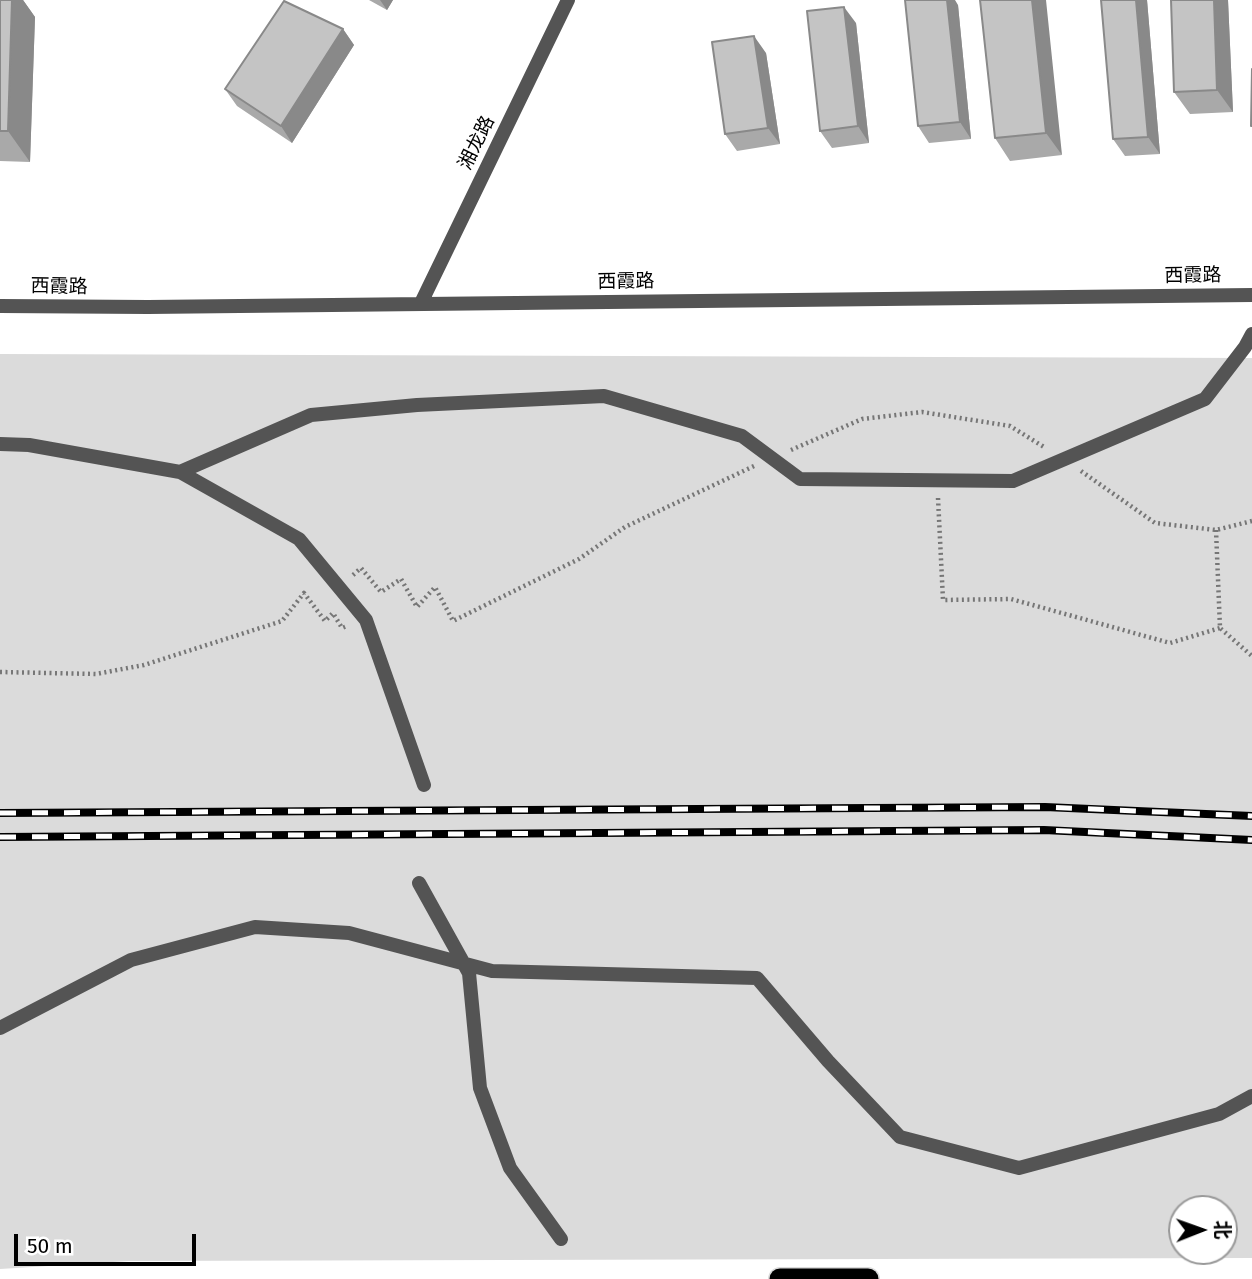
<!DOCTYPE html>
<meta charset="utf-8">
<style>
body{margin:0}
#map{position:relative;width:1252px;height:1279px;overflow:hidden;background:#fff;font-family:"Fira Sans","Noto Sans SC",sans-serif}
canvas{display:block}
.north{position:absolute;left:1168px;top:1195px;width:70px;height:70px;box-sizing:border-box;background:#fff;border:2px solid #999;border-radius:50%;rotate:89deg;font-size:19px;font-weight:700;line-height:28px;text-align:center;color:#000}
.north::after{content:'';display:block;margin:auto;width:24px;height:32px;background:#000;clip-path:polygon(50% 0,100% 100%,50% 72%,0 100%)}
.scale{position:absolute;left:14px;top:1234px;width:182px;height:32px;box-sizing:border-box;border:4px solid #000;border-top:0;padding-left:9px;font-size:21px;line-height:24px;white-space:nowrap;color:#000;-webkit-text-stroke:5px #fff;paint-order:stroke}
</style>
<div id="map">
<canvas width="1252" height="1279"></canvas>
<div class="north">北</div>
<div class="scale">50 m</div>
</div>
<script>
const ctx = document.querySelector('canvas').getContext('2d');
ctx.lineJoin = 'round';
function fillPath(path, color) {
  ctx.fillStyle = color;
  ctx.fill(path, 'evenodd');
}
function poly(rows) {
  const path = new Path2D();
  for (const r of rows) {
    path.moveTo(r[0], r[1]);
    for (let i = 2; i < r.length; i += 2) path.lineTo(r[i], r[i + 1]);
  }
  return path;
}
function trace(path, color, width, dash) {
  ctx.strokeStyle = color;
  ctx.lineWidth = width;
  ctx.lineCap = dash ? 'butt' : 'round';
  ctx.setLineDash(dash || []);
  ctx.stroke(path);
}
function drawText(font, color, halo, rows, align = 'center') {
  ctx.font = font + ' "Fira Sans","Noto Sans SC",sans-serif';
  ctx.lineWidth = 6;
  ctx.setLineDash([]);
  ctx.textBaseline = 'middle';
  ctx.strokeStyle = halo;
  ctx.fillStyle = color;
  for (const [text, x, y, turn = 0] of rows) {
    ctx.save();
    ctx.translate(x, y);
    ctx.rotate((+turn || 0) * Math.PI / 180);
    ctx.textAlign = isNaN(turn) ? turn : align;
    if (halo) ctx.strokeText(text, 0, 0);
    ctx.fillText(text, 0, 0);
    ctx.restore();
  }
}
const green = poly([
 [0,354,1252,358,1252,1258,129,1261,0,1269],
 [1182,1209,1224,1209,1224,1251,1182,1251]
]);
const path = poly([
 [791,450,862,419,922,412,1010,426,1044,447],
 [1081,471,1155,523,1216,530,1252,521],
 [938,498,943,600,1011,599,1170,643,1220,628],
 [1216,530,1220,628,1252,656],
 [353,575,361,568,381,592,401,579,417,607,435,587,453,621,579,559,625,527,754,466],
 [0,672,96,674,144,665,282,621,304,593,325,621,333,613,342,628,347,626]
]);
const lane = poly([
 [0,444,29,445,180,472,299,539,366,620,424,785],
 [180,472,311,415,417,405,604,396,742,436,800,479,1013,481,1205,399,1245,347,1252,334],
 [419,883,469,973,480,1088,510,1168,561,1239],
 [0,1028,131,960,255,927,349,933,492,971,757,978,828,1061,900,1137,1019,1168,1219,1114,1252,1096]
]);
const street = poly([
 [421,303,568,0],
 [0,306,148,307,1252,295]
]);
const highway = poly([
 [780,1279,868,1279]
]);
const rail = poly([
 [0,813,1045,807,1252,816],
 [0,837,1044,830,1252,840]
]);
const wall = poly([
 [0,0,23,0,35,17,30,162,0,161],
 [369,0,393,0,387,10],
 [980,0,1062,155,1010,161,995,138],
 [1101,0,1147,0,1160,154,1125,156,1113,139],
 [1171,0,1228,0,1233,112,1190,114,1174,92],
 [958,5,971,139,929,143,918,126],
 [856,23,869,143,832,148,820,131],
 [343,29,354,45,292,143,237,106,225,89],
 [766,53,780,144,737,151,725,134]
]);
const shadedWall = poly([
 [12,0,23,0,35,17,30,162,8,131],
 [380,0,393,0,387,10],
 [947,0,955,0,958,5,971,139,960,122],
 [1032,0,1046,0,1062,155,1046,133],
 [1136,0,1147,0,1160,154,1148,137],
 [1214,0,1228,0,1233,112,1217,90],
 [844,7,856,23,869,143,858,126],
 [343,29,354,45,292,143,281,126],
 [754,36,766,53,780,144,768,128]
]);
const building = poly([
 [0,0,12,0,8,131,0,131,0,0],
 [905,0,947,0,960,122,918,126,905,0],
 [980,0,1032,0,1046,133,995,138,980,0],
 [1101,0,1136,0,1148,137,1113,139,1101,0],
 [1171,0,1214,0,1217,90,1174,92,1171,0],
 [284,1,343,29,281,126,225,89,284,1],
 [844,7,858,126,820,131,807,11,844,7],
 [754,36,768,128,725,134,712,42,754,36],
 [1252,69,1252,126,1251,126,1252,69]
]);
const streetNames = [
 ["湘龙路",477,143,-64],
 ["西霞路",1193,276,-1],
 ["西霞路",626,282,-1],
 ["西霞路",59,287,1]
];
fillPath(green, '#dbdbdb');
trace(highway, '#dbdbdb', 24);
trace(path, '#767676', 4.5, [2, 3.5]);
trace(lane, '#545454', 14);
trace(street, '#545454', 14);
trace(highway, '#000', 21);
trace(rail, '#000', 8);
trace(rail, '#fff', 5, [16]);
fillPath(wall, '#a9a9a9');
fillPath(shadedWall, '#898989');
fillPath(building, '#c4c4c4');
trace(building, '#898989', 2);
drawText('19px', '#000', '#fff', streetNames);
</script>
